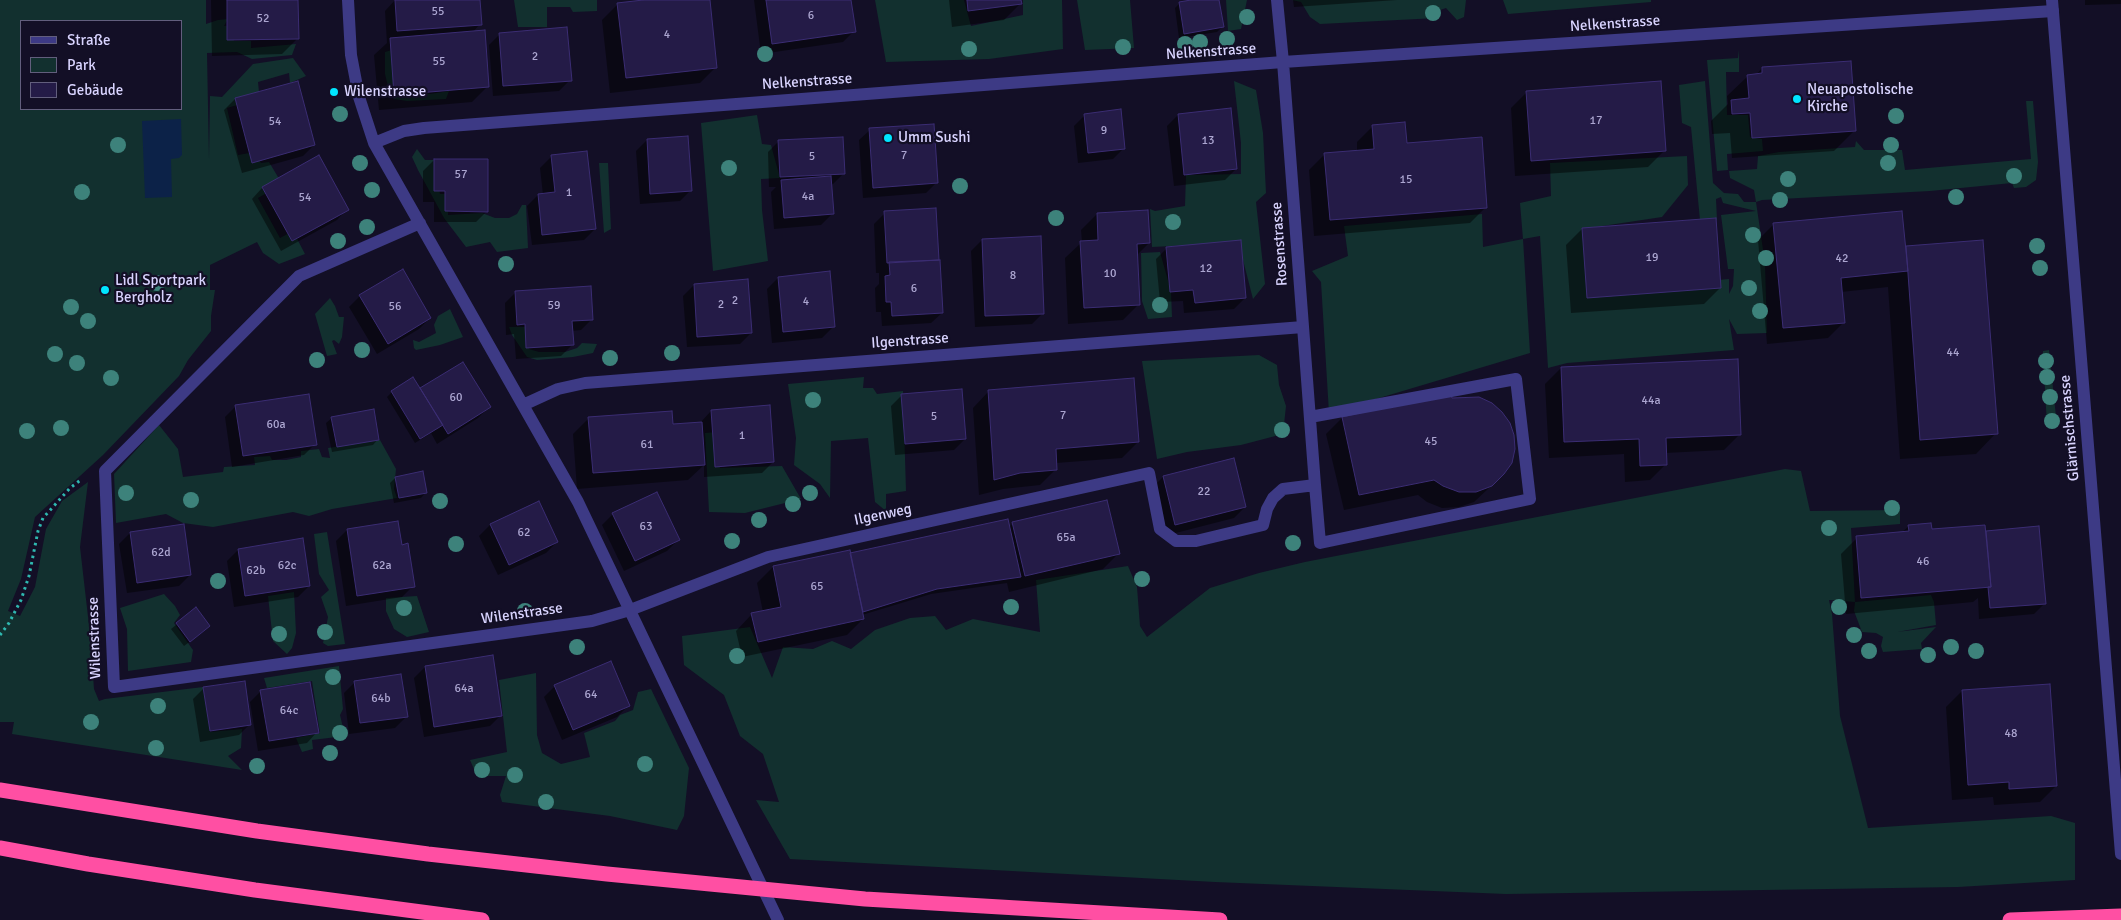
<!DOCTYPE html>
<meta charset="utf-8">
<style>
body{margin:0}
#map{position:relative;width:2121px;height:920px;overflow:hidden;background:#130f26;font-family:Signika,sans-serif}
canvas{display:block}
.legend{position:absolute;left:20px;top:20px;width:162px;height:90px;box-sizing:border-box;background:#130f26;border:1px solid #625e7d;margin:0;padding:6px 9px;list-style:none;font-size:15px;color:#d9d4ff}
.legend li{display:flex;align-items:center;gap:10px;height:25px}
.legend b{width:25px;border:1px solid #625e7d}
</style>
<div id="map">
<canvas width="2121" height="920"></canvas>
<ul class="legend">
<li><b style="height:6px;background:#3d3a85"></b>Straße</li>
<li><b style="height:14px;background:#12302f"></b>Park</li>
<li><b style="height:14px;background:#241b47"></b>Gebäude</li>
</ul>
</div>
<script>
const ctx = document.querySelector('canvas').getContext('2d');
ctx.lineJoin = 'round';
function fillPath(path, color) {
  ctx.fillStyle = color;
  ctx.fill(path, 'evenodd');
}
function poly(rows) {
  const path = new Path2D();
  for (const r of rows) {
    path.moveTo(r[0], r[1]);
    for (let i = 2; i < r.length; i += 2) path.lineTo(r[i], r[i + 1]);
  }
  return path;
}
function trace(path, color, width, dash) {
  ctx.strokeStyle = color;
  ctx.lineWidth = width;
  ctx.lineCap = dash ? 'butt' : 'round';
  ctx.setLineDash(dash || []);
  ctx.stroke(path);
}
function drawText(font, color, halo, rows, align = 'center') {
  ctx.font = font + ' Signika,sans-serif';
  ctx.lineWidth = 4.5;
  ctx.setLineDash([]);
  ctx.textBaseline = 'middle';
  ctx.strokeStyle = halo;
  ctx.fillStyle = color;
  for (const [text, x, y, turn = 0] of rows) {
    ctx.save();
    ctx.translate(x, y);
    ctx.rotate((+turn || 0) * Math.PI / 180);
    ctx.textAlign = isNaN(turn) ? turn : align;
    if (halo) ctx.strokeText(text, 0, 0);
    ctx.fillText(text, 0, 0);
    ctx.restore();
  }
}
const green = poly([
 [0,0,206,0,206,24,218,20,228,19,224,26,233,25,234,41,251,41,251,48,296,44,292,55,252,59,237,52,207,53,209,159,210,96,222,97,253,64,293,58,306,76,290,83,289,73,258,82,259,92,241,104,227,108,238,155,255,152,261,163,269,162,281,182,272,190,258,198,280,238,293,231,305,254,279,264,263,253,257,242,210,265,210,290,215,290,211,316,211,331,188,360,179,376,103,455,35,517,21,579,8,611,20,616,35,587,46,529,62,501,88,482,80,547,90,634,94,689,99,701,105,699,203,687,210,732,242,729,241,748,228,756,242,770,12,734,14,722,0,722],
 [21,21,181,21,181,109,21,109],
 [514,0,597,0,597,11,573,12,570,7,547,7,547,27,518,27],
 [875,0,964,0,971,26,1023,15,1023,0,1062,0,1063,49,989,59,886,62],
 [1077,0,1130,0,1134,48,1085,50],
 [1226,0,1247,0,1241,29,1228,31],
 [1292,0,1466,0,1464,17,1457,20,1446,8,1440,10,1437,18,1320,24,1310,17,1301,2],
 [1503,0,1651,0,1651,2,1508,14],
 [398,48,416,91,430,94,449,91,446,99,407,101,394,99,390,95,385,74,385,52],
 [1739,50,1739,72,1726,72,1727,115,1748,115,1750,137,1762,139,1763,151,1727,154,1728,170,1717,171,1707,60,1738,58],
 [1234,81,1256,90,1263,133,1266,193,1256,202,1265,284,1253,299,1243,260,1196,256,1192,245,1152,247,1150,209,1155,211,1185,206,1186,175,1241,174,1241,143],
 [1705,81,1713,183,1724,193,1738,194,1744,202,1756,202,1754,190,1730,178,1729,171,1757,169,1758,156,1779,152,1855,147,1856,141,1864,150,1902,150,1905,170,2031,159,2026,101,2033,101,2038,162,2036,180,2026,187,2014,188,2012,183,1930,191,1762,200,1756,202,1765,263,1767,333,1737,334,1729,319,1734,350,1567,363,1548,368,1540,236,1523,239,1530,353,1329,413,1321,282,1312,271,1348,256,1344,226,1482,214,1483,247,1523,239,1520,203,1551,196,1550,163,1687,156,1688,185,1662,217,1589,228,1645,287,1729,279,1729,294,1733,286,1734,269,1728,269,1721,215,1756,211,1723,203,1721,197,1716,199,1717,220,1700,220,1691,127,1682,123,1679,85],
 [757,115,762,144,771,145,780,178,761,179,762,210,768,261,713,271,701,123],
 [417,149,425,160,434,160,440,194,449,194,448,215,482,213,495,218,509,218,517,214,522,205,526,205,528,248,497,252,490,242,466,247,444,218,418,170,412,157],
 [599,163,608,163,611,229,604,233],
 [1160,252,1171,291,1172,317,1148,319,1142,301,1141,253],
 [330,298,335,306,339,317,344,317,342,337,339,344,334,340,332,341,337,354,327,356,315,314],
 [450,309,463,337,440,345,416,350,414,348,413,340,419,342,436,333,434,325,438,316],
 [509,327,528,327,529,349,539,352,565,352,577,348,582,343,597,344,593,353,573,357,537,360,527,357,512,335],
 [2049,350,2057,426,2047,426,2043,353,2043,351],
 [1259,355,1277,365,1279,385,1286,406,1283,434,1241,445,1187,452,1157,459,1142,361],
 [864,377,863,388,873,388,877,394,903,391,906,491,886,494,886,511,875,502,868,438,831,441,830,498,820,484,794,465,796,438,788,384],
 [159,425,178,449,183,477,223,472,224,467,255,465,254,457,270,456,272,460,286,460,301,457,301,451,319,449,322,457,330,458,328,448,380,440,396,469,394,489,397,498,332,509,309,516,293,512,213,527,183,523,166,514,116,523,114,474],
 [717,432,720,468,782,466,801,499,745,513,709,512,705,433],
 [1785,469,1801,471,1810,511,1900,510,1900,524,1851,528,1855,602,1931,595,1934,602,1936,625,1897,632,1936,627,1921,643,1922,649,1883,652,1881,646,1883,637,1876,633,1862,632,1854,611,1855,602,1829,600,1832,614,1840,716,1868,828,2051,816,2075,823,2075,880,1958,887,1506,894,1215,882,790,859,756,800,779,802,763,754,740,736,724,695,684,665,682,636,750,627,772,678,783,647,813,649,832,641,851,649,875,630,910,618,935,616,946,630,973,619,1040,632,1036,580,1128,566,1137,587,1140,626,1147,637,1210,588,1259,573,1305,562],
 [327,532,345,644,328,646,323,643,328,617,321,597,329,590,319,574,314,534],
 [294,592,296,633,292,648,287,654,273,641,268,596],
 [164,594,175,606,180,615,174,623,193,650,191,662,128,671,127,629,120,608],
 [417,596,429,632,407,637,394,629,386,611,386,598],
 [339,666,343,709,340,715,345,736,312,740,313,749,302,752,296,738,320,733,312,681,267,688,264,678],
 [536,673,537,735,542,753,561,764,590,757,584,733,615,721,620,715,633,710,638,692,651,689,689,768,684,816,677,830,610,816,502,802,500,795,506,776,477,776,470,760,507,752,499,680]
]);
const water = poly([
 [181,119,182,155,179,158,171,159,172,197,145,198,142,121]
]);
const shadow = poly([
 [211,0,297,0,298,38,282,54,212,56],
 [395,0,479,0,480,24,473,32,488,86,472,102,379,110,374,55,387,43,385,11],
 [654,0,708,0,716,67,700,83,610,93,602,20,618,4],
 [754,0,850,0,854,31,843,42,761,54],
 [949,0,1020,0,1020,4,1004,20,952,27],
 [1199,0,1218,0,1222,27,1217,32,1179,38,1175,8,1180,3],
 [1293,0,1397,0,1294,7],
 [2085,0,2121,0,2121,4,2085,5],
 [500,34,570,80,559,91,493,96,489,45],
 [1762,68,1855,130,1834,151,1732,158,1730,133,1712,134,1711,121,1728,104,1727,96,1748,76,1756,75],
 [1527,92,1664,151,1648,167,1515,176,1511,108],
 [235,99,314,145,303,156,242,173,224,110],
 [1085,115,1124,148,1113,159,1078,163,1074,126],
 [1178,115,1236,169,1225,180,1174,186,1167,126],
 [1373,126,1406,145,1486,207,1470,223,1314,236,1309,170,1325,154,1357,151,1357,142],
 [870,130,937,182,926,193,863,198,859,140],
 [647,140,691,190,680,201,640,204,636,151],
 [779,141,844,173,833,184,830,185,832,214,821,225,774,229,771,192,776,187,769,187,768,152],
 [318,157,347,209,337,220,281,251,252,199,262,188],
 [551,157,595,229,584,240,532,245,527,206,538,195,543,195,540,168],
 [434,160,487,211,476,222,434,222,434,202,423,202,423,171],
 [935,210,942,313,931,323,882,326,881,312,876,312,875,288,879,284,879,273,876,273,874,224,885,213],
 [1097,214,1149,243,1136,256,1139,304,1123,320,1068,324,1065,258,1082,242,1081,230],
 [1774,224,1905,249,1906,247,1996,433,1976,454,1900,459,1888,287,1841,292,1844,322,1828,338,1767,344,1758,240],
 [1582,229,1720,288,1704,304,1571,313,1566,245],
 [982,240,1043,313,1032,324,975,327,971,251],
 [1167,248,1245,298,1234,309,1184,313,1183,301,1160,302,1156,259],
 [778,278,833,327,822,338,772,343,767,289],
 [694,285,751,333,740,344,687,347,683,296],
 [516,292,592,319,581,330,571,331,572,345,561,356,516,359,514,334,506,335,505,303],
 [360,296,430,318,419,329,377,354,349,307],
 [1561,368,1740,434,1724,450,1665,453,1666,464,1650,480,1625,482,1624,454,1549,458,1545,384],
 [421,389,489,407,478,418,437,444,431,433,415,443,387,397,392,392],
 [989,391,1138,442,1122,458,1056,463,1056,469,1040,485,1003,489,979,495,973,408],
 [902,395,965,439,954,450,895,455,891,406],
 [1451,399,1504,474,1474,502,1459,507,1442,508,1427,502,1418,495,1344,510,1326,434,1342,418],
 [236,406,315,444,304,455,232,467,225,417],
 [711,411,773,462,762,473,704,477,704,465,688,480,577,489,573,434,589,418,672,425,700,423],
 [332,418,378,439,373,445,332,452,326,423],
 [1233,460,1245,507,1234,518,1164,536,1152,488,1163,477],
 [395,478,426,492,421,498,394,503,390,483],
 [538,503,557,542,546,553,498,575,479,536,490,525],
 [613,514,678,540,667,551,624,571,602,525],
 [1013,523,1119,553,1103,569,1009,592,1007,583,931,594,862,615,863,619,847,635,742,657,736,631,752,614,763,612,757,583,773,567,1009,528],
 [1909,526,1930,531,1985,532,2038,528,2045,603,2034,614,1979,619,1978,598,1973,602,1846,614,1841,554,1857,538,1901,533],
 [347,530,401,546,413,586,402,597,346,606,336,541],
 [130,533,190,575,179,586,127,593,119,544],
 [238,550,309,586,298,597,234,607,227,561],
 [196,609,204,631,184,646,171,629],
 [425,667,501,715,490,726,424,737,414,678],
 [355,682,406,717,395,728,349,734,344,693],
 [555,686,628,706,617,717,562,740,544,697],
 [204,688,250,724,239,735,200,742,193,699],
 [261,691,317,732,307,743,258,751,250,702],
 [1962,691,2056,786,2040,802,1994,805,1993,797,1952,800,1946,707]
]);
const building = poly([
 [227,0,298,0,299,39,227,40,227,0],
 [395,0,480,0,482,25,397,31,395,0],
 [643,0,710,0,717,68,626,78,617,3,643,0],
 [766,0,851,0,856,32,772,44,766,0],
 [967,0,1021,0,1022,4,968,11,967,0],
 [1191,0,1219,0,1224,27,1184,34,1179,2,1191,0],
 [567,27,572,81,503,86,499,33,567,27],
 [485,30,489,87,394,95,390,38,485,30],
 [1851,61,1856,131,1752,138,1750,113,1732,114,1731,100,1749,98,1747,75,1762,73,1762,67,1851,61],
 [298,81,315,145,252,163,235,98,298,81],
 [1661,81,1666,151,1531,161,1526,91,1661,81],
 [1231,108,1237,169,1184,175,1178,114,1231,108],
 [1121,109,1125,149,1088,153,1084,114,1121,109],
 [1405,122,1407,143,1482,137,1487,208,1330,220,1324,153,1374,149,1372,125,1405,122],
 [934,124,938,183,873,188,869,128,934,124],
 [688,136,692,191,650,194,647,139,688,136],
 [843,137,845,174,780,177,778,140,843,137],
 [587,151,596,229,542,235,538,194,555,192,551,155,587,151],
 [319,155,349,210,292,241,262,187,319,155],
 [434,159,488,159,488,212,445,211,445,191,434,191,434,159],
 [831,176,834,214,784,218,781,180,831,176],
 [936,208,939,260,887,263,884,211,936,208],
 [1148,210,1150,243,1137,244,1140,305,1084,308,1080,241,1098,240,1097,213,1148,210],
 [1902,211,1908,271,1841,278,1845,323,1783,328,1773,223,1902,211],
 [1716,218,1721,288,1587,298,1582,228,1716,218],
 [1041,236,1044,314,985,316,982,239,1041,236],
 [1241,240,1246,298,1195,303,1193,290,1170,292,1166,247,1241,240],
 [1983,240,1998,434,1920,440,1906,246,1983,240],
 [940,260,943,313,892,316,891,302,886,302,885,276,890,275,889,262,940,260],
 [403,269,431,318,388,344,359,295,403,269],
 [830,271,835,327,783,332,778,277,830,271],
 [748,279,752,333,697,337,694,284,748,279],
 [591,286,593,320,572,321,574,345,526,348,525,324,517,325,515,291,591,286],
 [1738,359,1741,435,1666,438,1667,465,1640,466,1639,439,1564,442,1561,367,1738,359],
 [463,362,491,407,448,434,420,388,463,362],
 [413,377,443,425,420,439,391,391,413,377],
 [1134,378,1139,442,1056,449,1057,470,1020,473,994,480,988,390,1134,378],
 [962,389,966,439,905,444,901,394,962,389],
 [1450,392,1452,398,1479,397,1492,403,1502,412,1510,423,1514,435,1515,449,1512,463,1504,474,1492,486,1476,492,1459,492,1443,486,1434,480,1359,495,1342,417,1450,392],
 [309,394,317,445,243,456,235,405,309,394],
 [770,405,774,462,715,467,711,410,770,405],
 [374,409,379,440,337,447,331,417,374,409],
 [672,411,673,424,702,422,705,465,593,473,588,417,672,411],
 [1234,458,1246,507,1175,525,1163,476,1234,458],
 [423,471,427,493,399,498,395,477,423,471],
 [657,492,680,540,635,561,612,513,657,492],
 [1107,500,1120,554,1025,576,1012,522,1107,500],
 [539,501,558,542,509,565,490,524,539,501],
 [1008,519,1021,577,937,589,863,612,850,553,1008,519],
 [398,521,402,545,408,543,415,587,357,596,347,529,398,521],
 [1931,523,1932,529,1985,525,1991,587,1861,598,1856,536,1909,531,1908,525,1931,523],
 [184,524,191,575,137,583,130,532,184,524],
 [2039,526,2046,604,1990,608,1988,587,1991,587,1986,531,2039,526],
 [303,538,310,586,245,596,238,549,303,538],
 [850,550,864,619,758,642,751,613,781,607,773,566,850,550],
 [196,607,210,626,190,642,176,623,196,607],
 [493,655,502,716,434,727,425,666,493,655],
 [611,661,630,706,573,730,554,685,611,661],
 [401,674,408,717,360,723,354,681,401,674],
 [245,681,251,725,210,731,203,687,245,681],
 [310,682,319,733,269,741,260,690,310,682],
 [2050,684,2057,786,2009,789,2009,782,1968,785,1962,690,2050,684]
]);
const path = poly([
 [0,635,9,623,21,600,29,576,38,531,43,518,70,488,82,479]
]);
const minor = poly([
 [348,0,351,55,359,97,374,143,578,502,778,920],
 [1277,0,1283,62,1315,485,1320,543,1530,499,1516,379,1310,417],
 [374,143,404,131,424,128,1283,62,2053,11],
 [420,223,299,276,105,471,114,687,592,621,630,610,768,557,1149,473,1160,529,1176,541,1196,541,1263,525,1267,509,1273,498,1283,489,1315,485],
 [523,405,558,389,585,383,1303,327]
]);
const tertiary = poly([
 [2052,0,2121,854]
]);
const motorway = poly([
 [0,790,257,831,428,854,607,874,865,899,1220,920],
 [0,848,88,864,255,890,482,920],
 [2010,920,2121,916]
]);
const trees = [
 [1433,13],
 [1247,17],
 [1227,39],
 [1200,42],
 [1185,44],
 [1123,47],
 [969,49],
 [765,54],
 [340,114],
 [1896,116],
 [118,145],
 [1891,145],
 [360,163],
 [1888,163],
 [729,168],
 [2014,176],
 [1788,179],
 [960,186],
 [372,190],
 [82,192],
 [1956,197],
 [1780,200],
 [1056,218],
 [1173,222],
 [367,227],
 [1753,235],
 [338,241],
 [2037,246],
 [1766,258],
 [506,264],
 [2040,268],
 [157,283],
 [1749,288],
 [1160,305],
 [71,307],
 [1760,311],
 [88,321],
 [362,350],
 [672,353],
 [55,354],
 [610,358],
 [317,360],
 [2046,361],
 [77,363],
 [2047,377],
 [111,378],
 [2050,397],
 [813,400],
 [2052,421],
 [61,428],
 [1282,430],
 [27,431],
 [126,493],
 [810,493],
 [191,500],
 [440,501],
 [793,504],
 [1892,508],
 [759,520],
 [1829,528],
 [732,541],
 [1293,543],
 [456,544],
 [1142,579],
 [218,581],
 [1011,607],
 [1839,607],
 [404,608],
 [525,611],
 [325,632],
 [279,634],
 [1854,635],
 [577,647],
 [1951,647],
 [1869,651],
 [1976,651],
 [1928,655],
 [737,656],
 [333,677],
 [158,706],
 [91,722],
 [340,733],
 [156,748],
 [330,753],
 [645,764],
 [257,766],
 [482,770],
 [515,775],
 [546,802]
];
const markers = [
 [334,92,5,"#00e5ff"],
 [1797,99,5,"#00e5ff"],
 [888,138,5,"#00e5ff"],
 [105,290,5,"#00e5ff"]
];
const numberNames = [
 ["55",438,12],
 ["6",811,16],
 ["52",263,19],
 ["4",667,35],
 ["2",535,57],
 ["55",439,62],
 ["17",1596,121],
 ["54",275,122],
 ["9",1104,131],
 ["13",1208,141],
 ["7",904,156],
 ["5",812,157],
 ["57",461,175],
 ["15",1406,180],
 ["1",569,193],
 ["4a",808,197],
 ["54",305,198],
 ["19",1652,258],
 ["42",1842,259],
 ["12",1206,269],
 ["10",1110,274],
 ["8",1013,276],
 ["6",914,289],
 ["2",735,301],
 ["4",806,302],
 ["2",721,305],
 ["59",554,306],
 ["56",395,307],
 ["44",1953,353],
 ["60",456,398],
 ["44a",1651,401],
 ["7",1063,416],
 ["5",934,417],
 ["60a",276,425],
 ["1",742,436],
 ["45",1431,442],
 ["61",647,445],
 ["22",1204,492],
 ["63",646,527],
 ["62",524,533],
 ["65a",1066,538],
 ["62d",161,553],
 ["46",1923,562],
 ["62c",287,566],
 ["62a",382,566],
 ["62b",256,571],
 ["65",817,587],
 ["64a",464,689],
 ["64",591,695],
 ["64b",381,699],
 ["64c",289,711],
 ["48",2011,734]
];
const streetNames = [
 ["Nelkenstrasse",1615,24,-4],
 ["Nelkenstrasse",1211,52,-4],
 ["Nelkenstrasse",807,82,-4],
 ["Rosenstrasse",1280,244,-94],
 ["Ilgenstrasse",910,341,-4],
 ["Glärnischstrasse",2070,428,-95],
 ["Ilgenweg",883,515,-12],
 ["Wilenstrasse",522,614,-8],
 ["Wilenstrasse",95,638,-92]
];
const poiNames = [
 ["Neuapostolische",1807,90],
 ["Kirche",1807,107],
 ["Wilenstrasse",344,92],
 ["Umm Sushi",898,138],
 ["Lidl Sportpark",115,281],
 ["Bergholz",115,298]
];
fillPath(green, '#12302f');
fillPath(water, '#0c2248');
fillPath(shadow, '#0007');
fillPath(building, '#241b47');
trace(building, '#3b2d73', 1);
trace(path, '#2fb8b0', 3, [2.5, 4]);
trace(minor, '#3d3a85', 12);
trace(tertiary, '#3d3a85', 12);
trace(motorway, '#ff4fa3', 15);
ctx.fillStyle = '#3d827b';
for (const [x, y] of trees) {
  ctx.beginPath();
  ctx.arc(x, y, 8, 0, 2 * Math.PI);
  ctx.fill();
}
for (const [x, y, r, color] of markers) {
  const dot = new Path2D();
  dot.arc(x, y, r, 0, 2 * Math.PI);
  ctx.fillStyle = color;
  ctx.fill(dot);
  trace(dot, '#130f26', 2);
}
drawText('12px', '#aca6d1', null, numberNames);
drawText('15px', '#d9d4ff', '#130f26', streetNames);
drawText('15px', '#d9d4ff', '#130f26', poiNames, 'left');
</script>
